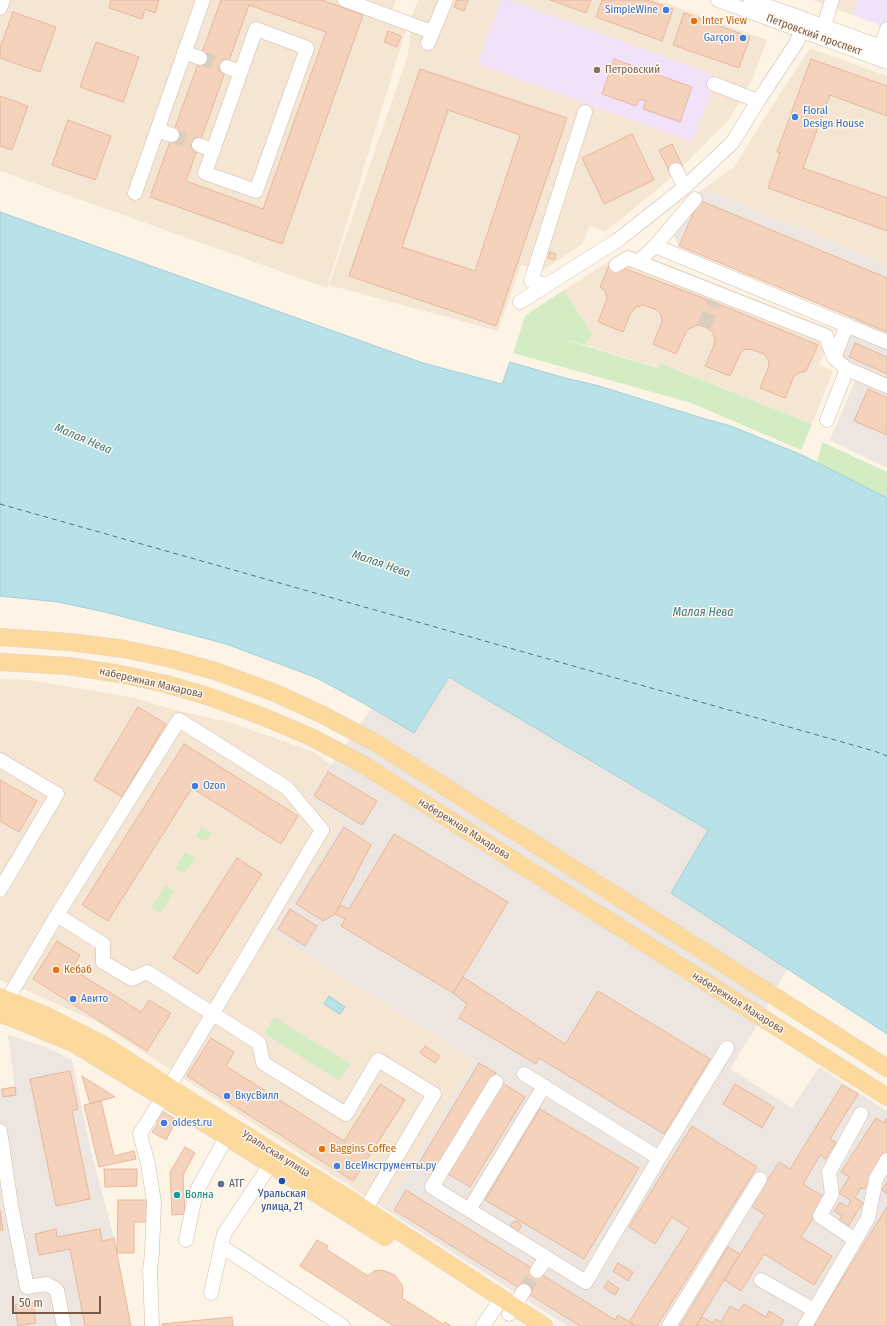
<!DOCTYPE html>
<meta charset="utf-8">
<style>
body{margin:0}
#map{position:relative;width:887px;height:1326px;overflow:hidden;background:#fdf4e6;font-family:"Fira Sans Condensed",sans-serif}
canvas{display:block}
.scale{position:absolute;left:12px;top:1296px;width:89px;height:18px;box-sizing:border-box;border:2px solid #785a49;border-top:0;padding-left:5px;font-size:12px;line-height:14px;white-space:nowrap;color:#785a49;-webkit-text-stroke:3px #fff8ed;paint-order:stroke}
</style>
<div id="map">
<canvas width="887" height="1326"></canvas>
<div class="scale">50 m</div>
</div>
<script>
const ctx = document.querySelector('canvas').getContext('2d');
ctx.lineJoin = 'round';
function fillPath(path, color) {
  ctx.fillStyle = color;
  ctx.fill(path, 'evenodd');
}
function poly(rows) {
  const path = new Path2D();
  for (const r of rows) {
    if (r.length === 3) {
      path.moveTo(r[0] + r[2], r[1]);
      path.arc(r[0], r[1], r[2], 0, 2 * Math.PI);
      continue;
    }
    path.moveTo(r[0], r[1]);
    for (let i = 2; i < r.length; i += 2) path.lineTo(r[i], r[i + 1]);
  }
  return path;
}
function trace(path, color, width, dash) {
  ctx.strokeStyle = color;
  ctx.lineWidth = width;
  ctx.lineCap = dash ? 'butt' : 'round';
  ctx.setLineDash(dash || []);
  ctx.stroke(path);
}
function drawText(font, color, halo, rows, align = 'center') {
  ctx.font = font + ' "Fira Sans Condensed",sans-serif';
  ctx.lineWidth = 3;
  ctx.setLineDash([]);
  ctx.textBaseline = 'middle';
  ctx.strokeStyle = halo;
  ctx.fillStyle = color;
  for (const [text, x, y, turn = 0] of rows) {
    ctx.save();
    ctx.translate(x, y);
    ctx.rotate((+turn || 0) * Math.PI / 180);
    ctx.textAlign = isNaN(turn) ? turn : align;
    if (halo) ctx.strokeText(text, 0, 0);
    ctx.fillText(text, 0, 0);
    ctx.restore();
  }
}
const residential = poly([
 [0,0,396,0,392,11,410,17,327,288,0,171],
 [418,0,657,0,767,40,753,78,728,121,671,178,605,232,590,225,582,244,542,271,521,265,498,331,329,285,408,54,412,16],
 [812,0,858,0,853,15],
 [810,48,887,76,887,264,703,189,734,167,767,114],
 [628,249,834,330,819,365,833,371,812,424,661,363,658,368,586,345,521,327,525,317,529,313],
 [0,679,28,680,135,698,175,710,229,722,314,752,331,765,309,799,344,820,272,933,475,1060,385,1209,97,1022,12,984,0,980]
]);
const industrial = poly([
 [703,189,887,264,887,468,830,440,861,367,840,358,856,319,679,246,672,232,692,197],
 [449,677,708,830,671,893,787,969,756,1027,730,1069,792,1108,819,1067,887,1111,887,1326,567,1326,385,1209,475,1060,272,933,344,820,309,799,331,765,372,708,414,733],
 [8,1035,46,1047,72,1060,90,1147,114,1238,131,1326,0,1326,0,1089,15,1087]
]);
const education = poly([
 [501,0,509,0,717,76,692,142,478,64],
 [858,0,887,0,887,28,853,15]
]);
const green = poly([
 [564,290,592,334,586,345,554,336,657,368,660,363,812,424,801,450,691,403,513,353,525,317,529,313],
 [822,442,887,472,887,501,816,466],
 [202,827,211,833,205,842,196,836],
 [185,852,195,858,184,874,175,869],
 [165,885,174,891,160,913,151,907],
 [274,1017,350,1064,339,1081,264,1033]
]);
const water = poly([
 [0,212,423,363,502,384,510,362,565,378,596,385,702,418,731,426,802,455,887,498,887,1034,671,893,708,830,449,677,414,733,372,708,317,678,226,644,105,612,58,602,0,596,0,212],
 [329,996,345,1007,340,1014,324,1004,329,996]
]);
const ferry = poly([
 [0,504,874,751,887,756]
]);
const building = poly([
 [111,0,159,0,155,13,145,9,142,19,109,8,111,0],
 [221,0,322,0,363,15,282,244,150,197,221,0],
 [249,5,326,32,263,209,186,181,249,5],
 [457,0,468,0,464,11,454,7,457,0],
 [550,0,591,0,586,13,550,0],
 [602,0,647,0,673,9,662,41,596,17,602,0],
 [13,12,56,27,40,72,0,58,0,48,13,12],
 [684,13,750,37,739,68,673,45,684,13],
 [388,31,401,36,397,47,384,42,388,31],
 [96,42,139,57,123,102,80,87,96,42],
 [614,59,692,87,680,122,643,109,646,101,639,99,636,106,602,94,614,59],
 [811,59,887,86,887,116,830,95,803,168,887,198,887,231,768,188,780,153,777,152,811,59],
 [420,69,567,118,496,326,349,276,420,69],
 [448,110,520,135,475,271,402,247,448,110],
 [0,96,28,106,12,150,0,146,0,96],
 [68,120,111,136,95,180,52,165,68,120],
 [632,134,654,180,604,204,582,158,632,134],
 [672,144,683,167,670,173,659,150,672,144],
 [699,200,887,278,887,332,679,246,699,200],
 [550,252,556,254,554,260,548,258,550,252],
 [610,263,714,302,818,345,806,371,798,373,794,376,785,398,760,388,769,366,768,359,764,354,751,349,743,350,740,354,730,376,705,366,713,348,715,340,713,333,706,327,697,325,689,329,686,332,676,354,653,344,662,322,661,315,657,310,643,305,636,307,630,314,623,332,598,322,607,299,605,291,600,287,610,263],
 [855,343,887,357,887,374,849,357,855,343],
 [868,389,887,398,887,435,854,421,868,389],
 [138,707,166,724,122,797,94,780,138,707],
 [184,744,298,816,281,844,192,788,108,921,82,905,184,744],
 [328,772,377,801,362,825,314,796,328,772],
 [0,780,37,801,19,832,0,821,0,780],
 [344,827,371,845,335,914,323,921,296,904,344,827],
 [394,834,508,902,453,993,341,926,345,919,335,914,341,905,349,909,394,834],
 [237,858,262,874,198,974,173,958,237,858],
 [290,909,317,926,305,946,278,929,290,909],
 [57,941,80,955,72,969,141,1012,149,1000,171,1013,147,1051,33,979,57,941],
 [463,977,565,1044,598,991,710,1059,664,1134,539,1058,536,1064,459,1018,467,1004,453,993,463,977],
 [211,1038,234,1052,226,1066,344,1141,380,1084,405,1100,353,1181,187,1076,211,1038],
 [425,1046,440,1056,435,1063,420,1053,425,1046],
 [479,1063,496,1073,436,1173,419,1163,479,1063],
 [70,1071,78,1109,72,1111,90,1199,56,1206,30,1079,70,1071],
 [82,1076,115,1097,90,1104,82,1076],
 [501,1082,525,1097,470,1187,445,1172,501,1082],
 [735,1084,774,1107,762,1128,723,1104,735,1084],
 [842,1085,858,1094,830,1139,836,1142,825,1159,820,1155,803,1184,826,1198,801,1237,832,1256,814,1285,764,1254,741,1291,724,1280,765,1215,751,1206,779,1162,790,1169,842,1085],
 [15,1087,16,1095,3,1097,2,1089,15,1087],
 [101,1101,114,1156,134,1151,136,1159,99,1167,84,1105,101,1101],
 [540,1109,639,1168,584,1259,485,1200,540,1109],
 [160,1110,177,1120,166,1140,152,1132,158,1123,154,1120,160,1110],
 [876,1118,884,1123,887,1118,887,1153,864,1189,861,1188,855,1197,863,1203,847,1228,838,1222,842,1216,834,1211,840,1202,847,1207,851,1201,839,1193,849,1177,841,1172,876,1118],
 [692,1126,757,1167,657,1326,636,1326,629,1322,689,1228,672,1217,655,1244,629,1227,692,1126],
 [185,1147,195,1153,183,1175,185,1214,172,1215,170,1172,185,1147],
 [104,1169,137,1169,137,1186,105,1187,104,1169],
 [887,1182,887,1194,882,1190,887,1182],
 [406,1190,615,1320,618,1315,636,1326,580,1326,394,1210,406,1190],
 [118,1200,147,1200,147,1222,134,1222,134,1253,117,1253,118,1200],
 [887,1207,887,1326,813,1326,887,1207],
 [0,1211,3,1230,0,1230,0,1211],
 [516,1226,5],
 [56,1229,57,1237,100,1229,102,1241,114,1238,131,1326,85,1326,70,1249,39,1255,35,1234,56,1229],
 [317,1240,328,1246,326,1249,368,1276,374,1271,380,1270,385,1271,395,1275,402,1285,403,1290,402,1298,443,1324,445,1322,451,1326,393,1326,300,1266,317,1240],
 [728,1247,740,1254,696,1326,680,1326,728,1247],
 [618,1263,633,1272,628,1281,613,1271,618,1263],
 [608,1281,619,1289,615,1295,604,1288,608,1281],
 [33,1303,36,1323,18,1326,15,1305,33,1303],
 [744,1304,766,1317,769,1311,784,1320,781,1326,696,1326,702,1317,713,1323,716,1319,721,1322,730,1306,739,1311,744,1304],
 [232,1317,233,1326,163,1326,162,1324,232,1317]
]);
const minorTunnel = poly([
 [200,58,227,67],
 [172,135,199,145],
 [704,326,714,302],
 [524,1291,537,1271]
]);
const minor = poly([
 [345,0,432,32],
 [718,0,887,62],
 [751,0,887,49],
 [0,8,3,0],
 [824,26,832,0],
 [256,29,307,48,256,191,205,173,256,29],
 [428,43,446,0],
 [184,52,200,58],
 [878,55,887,29],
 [227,67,240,72],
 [714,84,758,101],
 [157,130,172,135],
 [199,145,213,150],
 [676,170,685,187],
 [135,193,203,0],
 [655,246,887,342],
 [638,262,655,246,695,199],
 [616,265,628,258,826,336,834,358],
 [547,285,531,281,585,112],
 [520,302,618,240,685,187,732,143,758,101,797,42,805,20],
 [847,325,834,358,847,369,887,386],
 [827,420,847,369],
 [0,760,57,794,0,890],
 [57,915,103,944,103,962,132,979,147,972,259,1043,263,1063,346,1114,378,1060,434,1094,365,1210],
 [4,1009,7,1000,57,915,179,720,287,788,322,830,169,1087,140,1134,148,1164,154,1202,152,1253,150,1270,152,1326],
 [524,1074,659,1158],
 [496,1082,432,1187,586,1282,659,1158,727,1048],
 [0,1131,11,1205,27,1287,47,1284,57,1290,64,1326],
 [469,1210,544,1086],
 [186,1240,196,1192,222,1145,233,1129],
 [855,1240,820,1216,832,1194,829,1172,861,1114],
 [221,1246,343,1326],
 [537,1271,546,1258],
 [761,1280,814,1310],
 [211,1293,224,1234,270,1165],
 [509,1314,524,1291],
 [483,1326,501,1299],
 [669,1326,760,1179],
 [805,1326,868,1218,876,1179,887,1160]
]);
const major = poly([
 [0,637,70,642,124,649,172,659,215,671,273,692,321,714,376,743,887,1068],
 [0,662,68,666,120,674,166,684,207,696,264,717,311,737,362,764,887,1097],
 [0,997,45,1015,104,1045,194,1103,357,1204,544,1326],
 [0,1014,12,1018,75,1044,227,1137,385,1237]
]);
const markers = [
 [666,10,4,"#3f7fe0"],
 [694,21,4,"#e8710a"],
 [743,38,4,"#3f7fe0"],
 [597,70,4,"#8d6e63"],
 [795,117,4,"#3f7fe0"],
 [195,786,4,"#3f7fe0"],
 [56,970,4,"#e8710a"],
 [73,999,4,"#3f7fe0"],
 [227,1096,4,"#3f7fe0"],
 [164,1123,4,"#3f7fe0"],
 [322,1149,4,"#e8710a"],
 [337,1166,4,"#3f7fe0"],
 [282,1181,4,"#1a4fb4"],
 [221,1184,4,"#5c6f8a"],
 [177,1195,4,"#0f9aa8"]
];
const shopNames = [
 ["SimpleWine",658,10,"right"],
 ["Garçon",735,38,"right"],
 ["Floral",803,111],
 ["Design House",803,124],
 ["Ozon",203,786],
 ["Авито",81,999],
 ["ВкусВилл",235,1096],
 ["oldest.ru",172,1123],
 ["ВсеИнструменты.ру",345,1166]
];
const foodNames = [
 ["Inter View",702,21],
 ["Кебаб",64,970],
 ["Baggins Coffee",330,1149]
];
const streetNames = [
 ["Петровский проспект",814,35,20],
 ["набережная Макарова",151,683,13],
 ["набережная Макарова",464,829,32],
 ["набережная Макарова",738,1003,32],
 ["Уральская улица",276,1154,32]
];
const educationNames = [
 ["Петровский",605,70]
];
const serviceNames = [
 ["АТГ",229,1184]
];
const transitNames = [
 ["Уральская",282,1194],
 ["улица, 21",282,1207]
];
const cultureNames = [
 ["Волна",185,1195]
];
const waterNames = [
 ["Малая Нева",83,439,23],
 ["Малая Нева",381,564,19],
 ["Малая Нева",703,613]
];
fillPath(residential, '#f5e6d4');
fillPath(industrial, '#ede6e0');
fillPath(education, '#f1e2fa');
fillPath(green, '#d4ecc3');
fillPath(water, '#b9e1e8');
trace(water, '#9fd1da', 1);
trace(ferry, '#3f7a85', 1, [5, 4]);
fillPath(building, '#f4d2bc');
trace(building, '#e7b89c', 1);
trace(minorTunnel, '#dccebf', 14, [14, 7]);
trace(minor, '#d0bbab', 15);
trace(major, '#dcd4d0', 18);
trace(minor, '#fff', 14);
trace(major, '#fed99c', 17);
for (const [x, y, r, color] of markers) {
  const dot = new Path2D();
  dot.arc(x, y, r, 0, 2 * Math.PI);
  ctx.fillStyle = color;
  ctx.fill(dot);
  trace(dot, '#fff8ed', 1.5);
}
drawText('11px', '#366cbe', '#fff8ed', shopNames, 'left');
drawText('11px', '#c56008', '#fff8ed', foodNames, 'left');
drawText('11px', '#785a49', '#fff8ed', streetNames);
drawText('11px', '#785e54', '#fff8ed', educationNames, 'left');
drawText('11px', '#4e5e75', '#fff8ed', serviceNames, 'left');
drawText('11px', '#164399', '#fff8ed', transitNames);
drawText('11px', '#0d838f', '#fff8ed', cultureNames, 'left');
drawText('italic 12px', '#3f7a85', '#fff8ed', waterNames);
</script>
